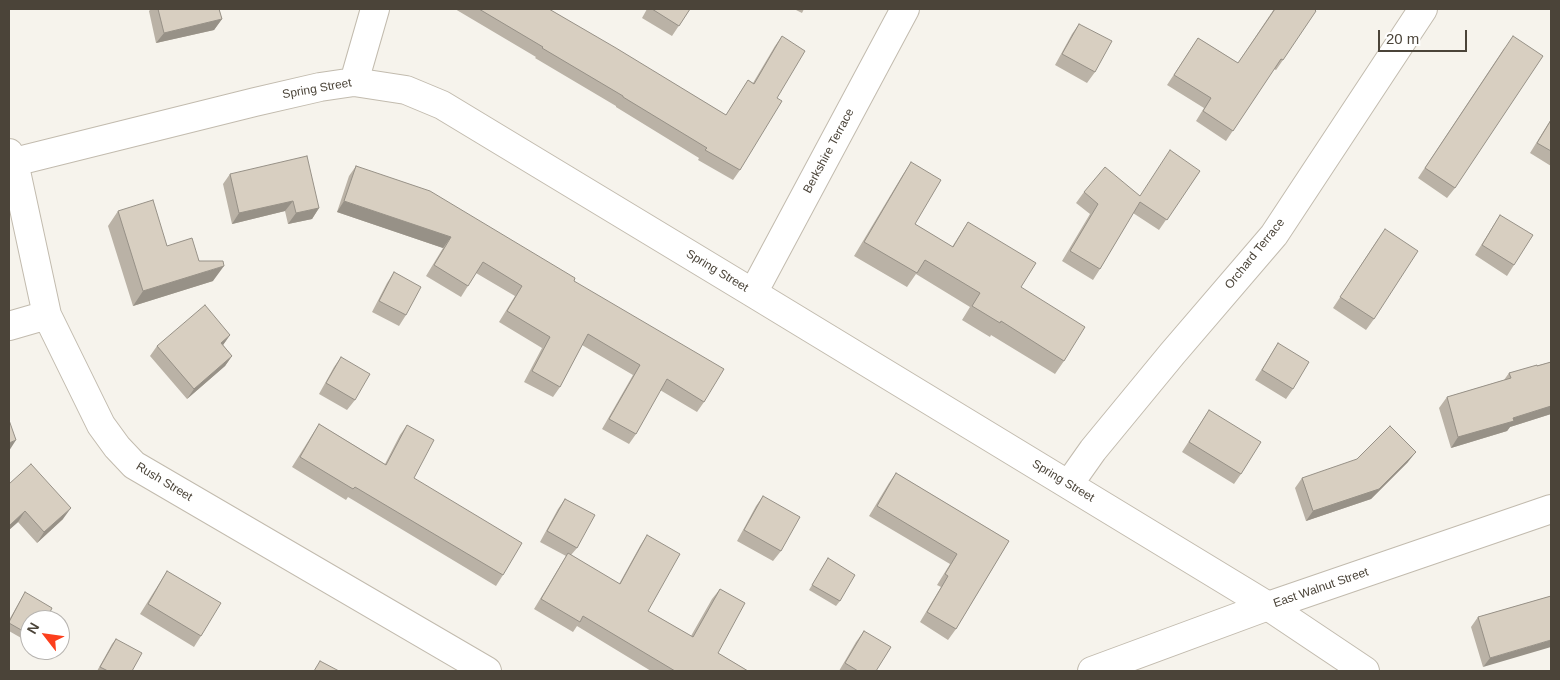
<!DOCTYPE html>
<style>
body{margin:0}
#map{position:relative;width:1560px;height:680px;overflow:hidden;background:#f6f3ec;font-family:Arial,sans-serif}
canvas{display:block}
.frame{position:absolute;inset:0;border:10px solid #4b4439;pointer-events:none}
.north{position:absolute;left:20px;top:610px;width:50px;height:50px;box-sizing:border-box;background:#fff;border:1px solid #b7b4b0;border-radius:50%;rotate:300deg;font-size:14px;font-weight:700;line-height:20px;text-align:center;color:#4b4439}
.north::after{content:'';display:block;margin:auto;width:18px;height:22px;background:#fc3f1d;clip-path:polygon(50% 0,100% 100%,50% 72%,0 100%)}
.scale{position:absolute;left:1378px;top:30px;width:89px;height:22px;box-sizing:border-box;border:2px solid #4b4439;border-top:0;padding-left:6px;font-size:15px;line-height:18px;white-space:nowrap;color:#4b4439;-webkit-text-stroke:4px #fff;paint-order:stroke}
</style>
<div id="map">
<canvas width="1560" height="680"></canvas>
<div class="frame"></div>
<div class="north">N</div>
<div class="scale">20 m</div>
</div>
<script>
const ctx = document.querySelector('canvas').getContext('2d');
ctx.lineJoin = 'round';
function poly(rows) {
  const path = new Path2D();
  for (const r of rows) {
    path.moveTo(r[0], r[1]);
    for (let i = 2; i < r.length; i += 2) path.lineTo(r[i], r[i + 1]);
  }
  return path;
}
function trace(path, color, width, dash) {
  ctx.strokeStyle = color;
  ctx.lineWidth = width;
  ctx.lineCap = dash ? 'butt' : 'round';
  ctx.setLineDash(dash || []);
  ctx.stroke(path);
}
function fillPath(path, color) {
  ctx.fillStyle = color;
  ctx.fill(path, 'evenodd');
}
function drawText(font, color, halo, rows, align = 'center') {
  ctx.font = font + ' Arial,sans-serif';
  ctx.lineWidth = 4;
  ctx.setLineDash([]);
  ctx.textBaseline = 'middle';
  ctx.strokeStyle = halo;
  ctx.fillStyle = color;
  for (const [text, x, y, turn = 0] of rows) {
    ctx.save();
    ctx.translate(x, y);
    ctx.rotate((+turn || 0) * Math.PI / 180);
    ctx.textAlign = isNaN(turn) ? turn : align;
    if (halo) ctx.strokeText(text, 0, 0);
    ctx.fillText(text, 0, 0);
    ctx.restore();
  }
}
const minor = poly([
 [354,82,375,9],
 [9,153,14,162,47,315,101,425,117,447,134,465,487,671],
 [14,162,255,102,320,87,354,82,406,90,442,105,753,293,1268,606,1365,671],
 [753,293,905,9],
 [9,326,47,315],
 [1069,484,1093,450,1172,354,1274,235,1423,9]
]);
const tertiary = poly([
 [1092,671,1268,606,1551,509]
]);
const wall = poly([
 [151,9,219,9,222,19,214,30,156,43,149,11],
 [455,9,549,9,726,115,748,80,753,83,775,46,782,36,777,98,740,170,733,180,698,160,699,158,616,107,616,106,535,58,536,57],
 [647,9,690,9,672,36,642,18],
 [794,9,804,9,802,13],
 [1274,9,1283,60,1276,70,1274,69,1226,141,1196,121,1204,108,1167,85,1198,38,1238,63],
 [1079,24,1095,72,1087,83,1055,65,1072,34],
 [1505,47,1455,188,1447,198,1418,178],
 [1551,119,1551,166,1530,153],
 [911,162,915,224,952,247,968,222,1021,287,1064,361,1055,374,991,335,990,337,962,320,970,307,916,274,907,287,854,256,902,176],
 [356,166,574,281,704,402,697,412,660,390,636,434,629,444,602,429,633,375,582,345,560,387,553,397,524,382,542,348,499,322,515,296,476,273,461,297,426,276,443,248,337,212,349,176],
 [1200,171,1159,230,1133,213,1100,269,1093,280,1062,261,1090,214,1076,203,1084,192,1140,196],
 [230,174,319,208,312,219,288,224,285,211,232,224,223,184],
 [118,211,167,246,199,261,213,281,133,306,108,226],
 [1500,215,1514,265,1507,276,1475,255],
 [1378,239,1374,319,1366,330,1333,308],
 [394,272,406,315,399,326,372,312,387,283],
 [230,335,223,345,232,356,225,366,187,399,150,356,157,346],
 [1278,343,1293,389,1286,399,1255,380],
 [341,357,355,400,347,410,319,394,334,367],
 [1551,362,1551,414,1510,427,1507,431,1451,448,1439,408,1447,397,1504,380,1509,373],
 [1209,410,1241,474,1234,484,1182,452],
 [319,424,385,464,400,435,407,425,414,478,503,575,496,586,348,497,346,500,292,467,312,435],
 [1408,462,1371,499,1306,521,1295,488,1302,478],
 [896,473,1009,541,956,629,948,640,920,622,941,587,937,585,950,564,869,516,889,483],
 [9,484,63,519,37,543,18,522,9,530],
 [763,496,781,551,773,561,737,541,756,506],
 [565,499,577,548,571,555,619,584,640,546,647,535,648,611,691,636,712,599,720,589,718,653,748,671,651,671,577,626,573,632,534,609,566,556,540,542,558,509],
 [828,558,840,601,836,606,809,590],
 [167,571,201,636,194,647,140,614],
 [25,592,30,620,30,643,9,631,9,620],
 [1551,596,1483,667,1471,627,1478,617],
 [864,631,876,671,839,671,856,642],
 [116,639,132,671,97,671,112,644]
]);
const shadedWall = poly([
 [222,19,214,30,156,43,164,33],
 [293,201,285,211,232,224,239,213],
 [344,201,451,237,443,248,337,212],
 [319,208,312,219,288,224,296,213],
 [224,266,213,281,133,306,143,291],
 [230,335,223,345,221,343],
 [232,356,225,366,187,399,194,389],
 [1551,406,1551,414,1510,427,1507,431,1451,448,1458,437,1513,418],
 [16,440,9,451,9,443],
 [1416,452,1408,462,1371,499,1306,521,1313,511],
 [71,508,63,519,37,543,44,532],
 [25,511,18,522,9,530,9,526],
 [1551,640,1551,647,1483,667,1490,658]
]);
const building = poly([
 [158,9,219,9,222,19,164,33,158,9],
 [479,9,549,9,616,48,726,115,748,80,754,84,782,36,805,51,777,98,782,101,740,170,705,150,707,148,623,97,623,96,542,48,543,47,479,9],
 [652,9,690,9,679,26,652,9],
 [1275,9,1315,9,1315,10,1316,11,1283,60,1281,59,1233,131,1203,111,1211,98,1174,75,1198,38,1238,63,1275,9],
 [1079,24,1112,41,1095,72,1062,54,1079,24],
 [1513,36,1543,56,1455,188,1425,168,1513,36],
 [1551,120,1551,151,1537,143,1551,120],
 [1170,150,1200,171,1167,220,1140,202,1100,269,1070,251,1098,204,1084,192,1105,167,1140,196,1170,150],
 [307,156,319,208,296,213,293,201,239,213,230,174,307,156],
 [911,162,941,180,915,224,953,247,968,222,1036,263,1021,287,1085,327,1064,361,1001,321,1000,323,972,306,980,293,925,260,917,273,864,242,911,162],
 [356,166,430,191,575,278,574,281,724,369,704,402,667,379,636,434,609,419,640,365,588,334,560,387,532,371,550,337,507,311,522,286,483,262,468,286,434,265,451,237,344,201,356,166],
 [153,200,167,246,192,238,199,261,223,261,224,266,143,291,118,211,153,200],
 [1500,215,1533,235,1514,265,1482,245,1500,215],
 [1385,229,1418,251,1374,319,1340,297,1385,229],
 [394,272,421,287,406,315,379,301,394,272],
 [205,305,230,335,221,343,232,356,194,389,157,346,205,305],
 [1278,343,1309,362,1293,389,1262,370,1278,343],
 [341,357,370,374,355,400,326,383,341,357],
 [1551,362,1551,406,1513,418,1514,421,1458,437,1447,397,1511,378,1509,373,1537,365,1537,366,1551,362],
 [1209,410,1261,442,1241,474,1189,442,1209,410],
 [9,420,16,440,9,443,9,420],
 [319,424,386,465,407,425,434,440,414,478,522,543,503,575,355,487,353,489,300,457,319,424],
 [1390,426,1416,452,1379,489,1313,511,1302,478,1357,459,1390,426],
 [31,464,71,508,44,532,25,511,9,526,9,484,31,464],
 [896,473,1009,541,956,629,927,612,948,576,945,574,957,554,877,506,896,473],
 [763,496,800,517,781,551,744,530,763,496],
 [565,499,595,515,577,548,547,531,565,499],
 [647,535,680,554,648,611,693,637,720,589,745,603,718,653,748,671,675,671,583,616,580,622,541,599,568,553,620,584,647,535],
 [828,558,855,575,840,601,812,585,828,558],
 [167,571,221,603,201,636,148,604,167,571],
 [25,592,52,608,46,620,30,620,30,635,9,623,9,622,25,592],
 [1551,596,1551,640,1490,658,1478,617,1551,596],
 [864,631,891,647,876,671,858,671,845,663,864,631],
 [116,639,142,653,132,671,108,671,100,667,116,639],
 [320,661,339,671,314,671,320,661]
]);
const streetNames = [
 ["Spring Street",317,89,-10],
 ["Berkshire Terrace",829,151,-62],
 ["Orchard Terrace",1255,254,-51],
 ["Spring Street",717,271,31],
 ["Spring Street",1063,481,31],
 ["Rush Street",164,482,31],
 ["East Walnut Street",1321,588,-19]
];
trace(minor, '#c2bbae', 30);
trace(tertiary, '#c2bbae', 30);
trace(minor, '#fff', 28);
trace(tertiary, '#fff', 28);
fillPath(wall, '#bab2a6');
fillPath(shadedWall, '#979187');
fillPath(building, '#d8cfc1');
trace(building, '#979187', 1);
drawText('12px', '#4b4439', '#fff', streetNames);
</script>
